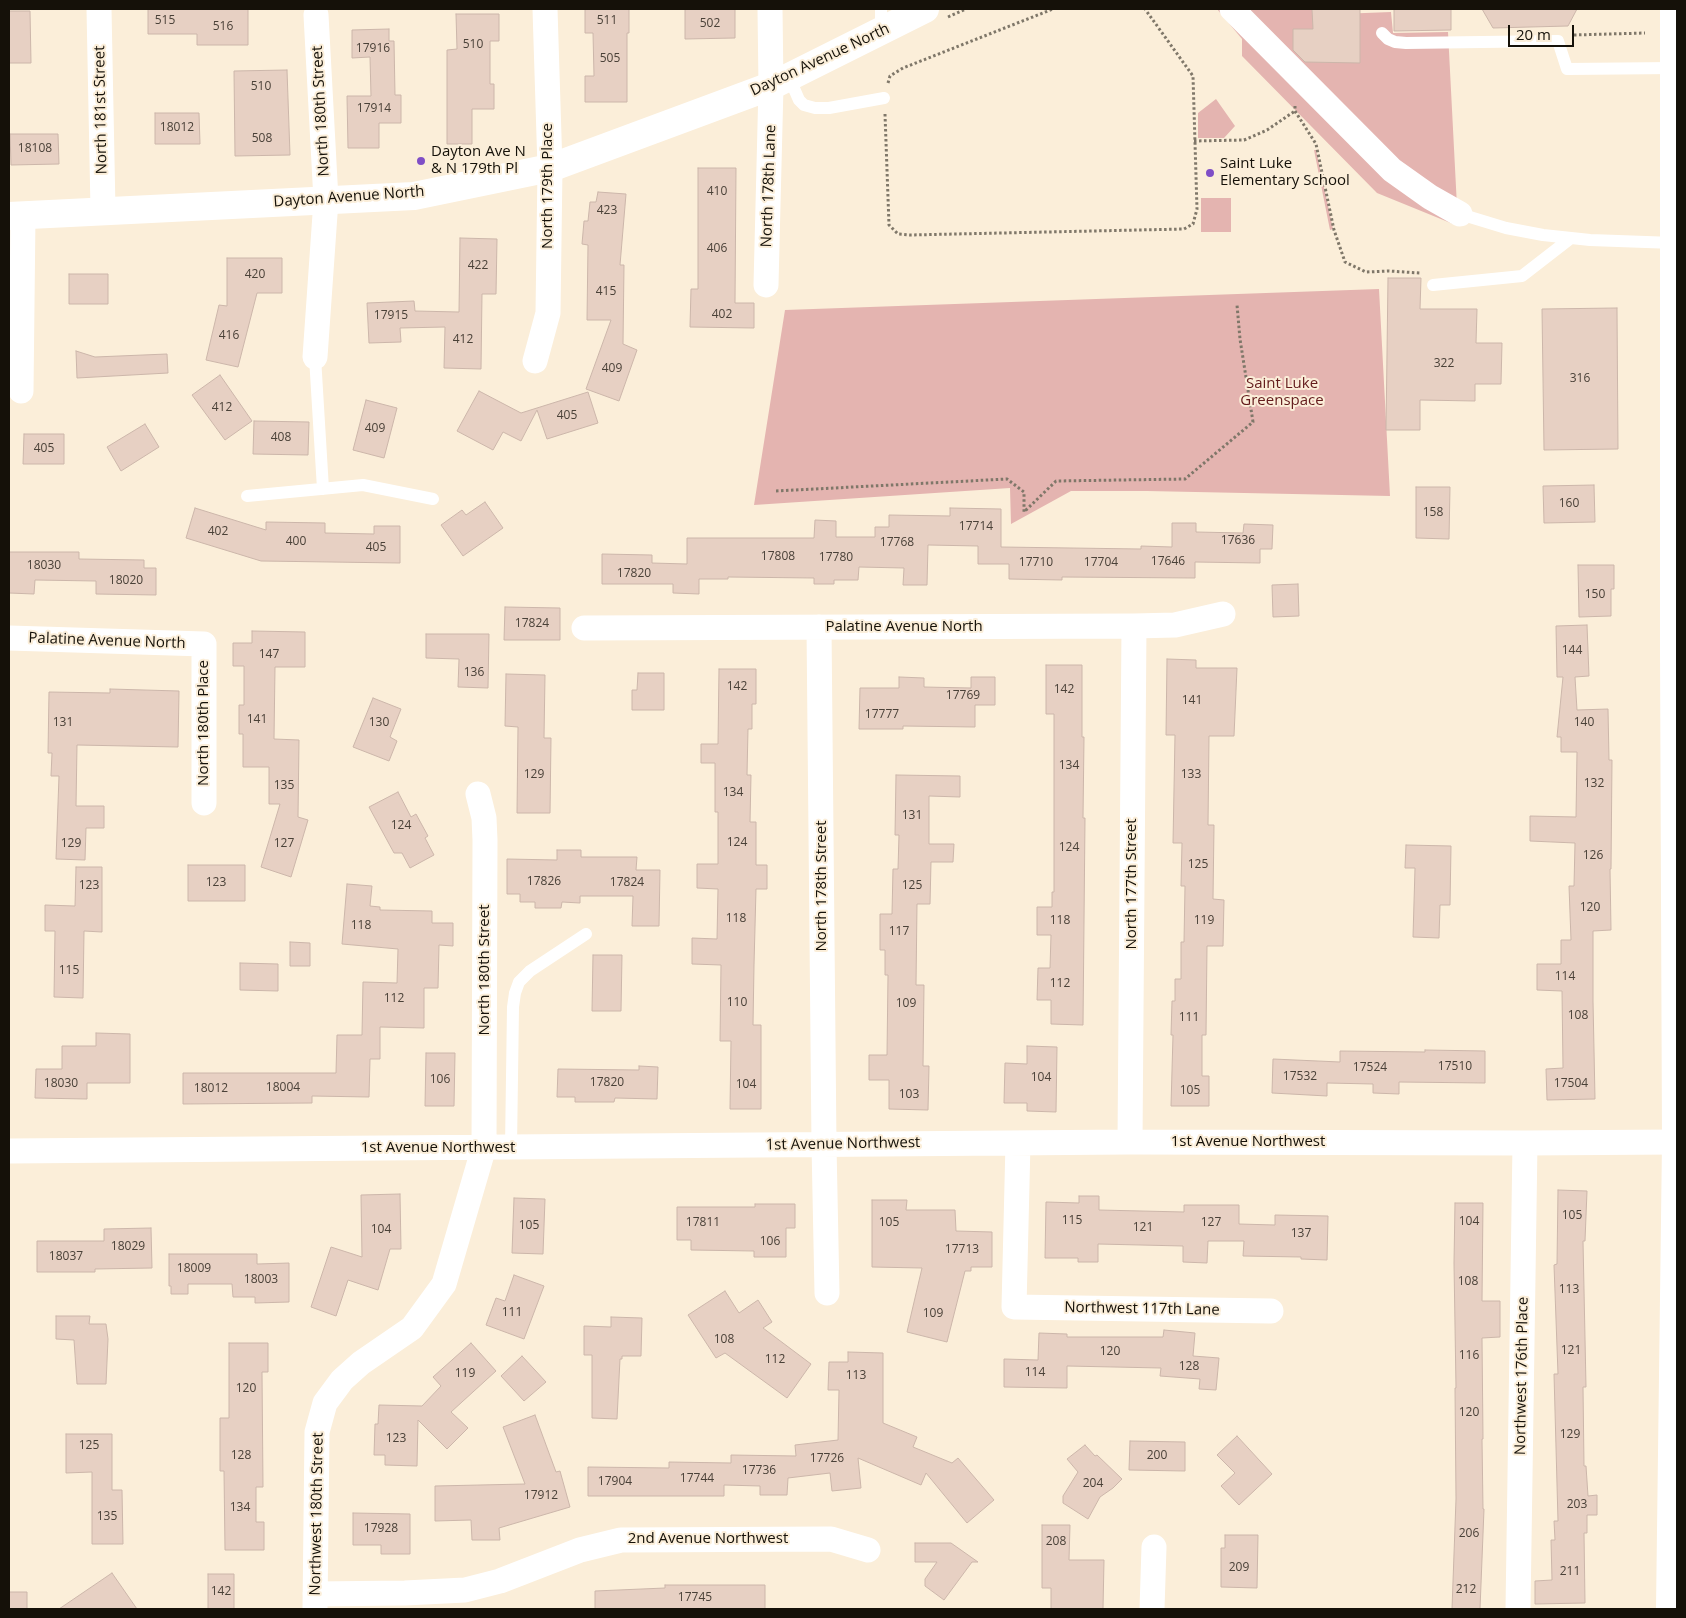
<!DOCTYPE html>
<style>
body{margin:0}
#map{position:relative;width:1686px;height:1618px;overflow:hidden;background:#fbeed9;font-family:"Open Sans",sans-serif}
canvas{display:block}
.frame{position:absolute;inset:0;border:10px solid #151109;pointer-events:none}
.scale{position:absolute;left:1508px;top:25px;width:66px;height:22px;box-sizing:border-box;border:2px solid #151109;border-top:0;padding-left:6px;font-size:15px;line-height:18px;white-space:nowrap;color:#151109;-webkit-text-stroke:4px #fbeed9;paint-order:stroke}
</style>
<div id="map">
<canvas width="1686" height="1618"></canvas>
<div class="frame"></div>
<div class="scale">20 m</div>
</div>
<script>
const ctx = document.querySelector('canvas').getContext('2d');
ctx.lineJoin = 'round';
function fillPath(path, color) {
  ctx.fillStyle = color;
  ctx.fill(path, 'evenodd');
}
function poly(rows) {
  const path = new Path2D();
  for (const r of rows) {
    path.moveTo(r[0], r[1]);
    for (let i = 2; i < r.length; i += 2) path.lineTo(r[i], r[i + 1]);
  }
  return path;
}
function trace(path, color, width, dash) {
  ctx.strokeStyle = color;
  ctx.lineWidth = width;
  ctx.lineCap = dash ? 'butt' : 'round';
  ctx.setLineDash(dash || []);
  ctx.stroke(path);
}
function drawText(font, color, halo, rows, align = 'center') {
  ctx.font = font + ' "Open Sans",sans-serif';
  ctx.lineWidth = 4;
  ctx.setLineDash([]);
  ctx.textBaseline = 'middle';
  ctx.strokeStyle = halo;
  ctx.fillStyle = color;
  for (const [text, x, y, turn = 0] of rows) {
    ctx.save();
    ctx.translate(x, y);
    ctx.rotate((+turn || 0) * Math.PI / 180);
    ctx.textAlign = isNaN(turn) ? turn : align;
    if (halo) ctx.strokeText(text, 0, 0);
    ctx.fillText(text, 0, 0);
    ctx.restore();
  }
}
const green = poly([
 [1217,9,1246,9,1251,12,1251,9,1312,9,1313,15,1391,12,1393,33,1448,32,1458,226,1377,193,1242,56,1242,39],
 [1216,99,1235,126,1224,138,1198,138,1198,113],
 [1314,150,1316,150,1333,229,1330,230],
 [1201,198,1231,198,1231,232,1201,232],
 [1379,289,1390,496,1147,491,1071,491,1011,524,1010,488,754,505,785,310]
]);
const building = poly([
 [148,9,248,9,248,45,197,45,197,34,148,34,148,9],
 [585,9,629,9,629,33,627,33,627,102,585,102,585,76,594,76,593,33,585,33,585,9],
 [685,9,735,9,735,38,685,39,685,9],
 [1312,9,1360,9,1360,63,1305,62,1293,50,1293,29,1313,29,1312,9],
 [1394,9,1451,9,1451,30,1394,31,1394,9],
 [1482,9,1577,9,1568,26,1493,28,1482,9],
 [9,11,30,11,31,63,9,63,9,11],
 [456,14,499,14,499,41,490,41,490,84,494,84,494,109,472,109,472,144,447,144,447,50,457,49,456,14],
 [389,29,389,41,394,41,395,95,401,95,401,123,379,123,379,148,348,148,347,96,371,96,370,57,352,58,352,30,389,29],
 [287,70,290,155,235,156,234,71,287,70],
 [155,113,199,113,200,144,155,144,155,113],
 [10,134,58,134,59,164,11,165,10,134],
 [698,168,736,168,735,303,754,303,754,328,690,327,691,289,698,289,698,168],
 [598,192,626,194,620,265,624,265,623,344,637,350,619,401,586,389,611,320,587,320,588,245,582,244,584,221,588,221,590,202,596,202,598,192],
 [460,238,497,239,496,294,482,294,481,369,444,368,445,327,400,328,401,342,369,343,367,303,414,301,415,311,459,312,460,238],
 [227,258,282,258,282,293,257,293,238,367,206,360,219,305,227,306,227,258],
 [69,274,108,274,108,304,69,304,69,274],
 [1388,278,1421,278,1420,309,1477,309,1476,343,1502,343,1501,384,1475,384,1475,401,1420,400,1420,430,1386,430,1388,278],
 [1617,308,1618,449,1544,450,1542,309,1617,308],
 [76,351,95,357,167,354,168,373,77,378,76,351],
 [220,375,252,421,225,440,192,395,220,375],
 [479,391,521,413,588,392,598,423,547,439,537,410,521,441,503,432,493,450,457,431,479,391],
 [366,400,397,408,384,458,353,450,366,400],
 [254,421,309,422,308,455,253,454,254,421],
 [145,424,159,447,121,471,107,447,145,424],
 [24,434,64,434,64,464,23,464,24,434],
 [1594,485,1595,522,1544,523,1543,486,1594,485],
 [1416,487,1450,487,1449,539,1416,538,1416,487],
 [485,502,503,528,463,556,441,525,462,510,466,515,485,502],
 [195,508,266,530,266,522,325,523,325,533,374,534,374,526,400,526,400,563,261,561,186,538,195,508],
 [950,508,1001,509,1001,547,1141,549,1141,546,1172,547,1172,523,1196,523,1196,532,1243,533,1244,524,1273,525,1272,549,1260,549,1260,563,1195,562,1195,578,1062,577,1062,580,1009,579,1009,564,978,564,978,546,928,545,927,585,903,585,904,568,859,567,858,580,834,580,834,584,814,584,814,578,728,577,728,579,699,579,699,594,673,593,673,584,602,584,602,554,652,555,652,563,687,564,687,538,814,538,815,520,836,521,836,537,875,537,875,527,889,527,889,515,950,516,950,508],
 [9,552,79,552,79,559,144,560,144,568,156,568,156,595,96,594,96,581,35,580,34,594,9,593,9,552],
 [1578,565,1614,565,1614,589,1611,589,1611,616,1579,617,1578,565],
 [1298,584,1299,616,1273,617,1272,585,1298,584],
 [505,607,560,608,560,640,504,640,505,607],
 [1587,625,1589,676,1575,677,1577,710,1608,709,1609,760,1612,760,1611,869,1610,869,1611,930,1593,931,1593,1001,1595,1099,1547,1100,1546,1069,1563,1068,1562,991,1537,990,1537,964,1561,964,1561,940,1571,940,1569,886,1574,886,1575,843,1530,841,1530,816,1576,817,1577,752,1561,752,1561,737,1557,737,1563,677,1557,677,1556,626,1587,625],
 [252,631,305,632,305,667,275,667,274,739,299,740,298,817,308,820,291,877,261,867,280,804,269,804,269,767,243,767,243,734,239,734,239,705,244,705,244,666,233,666,233,643,252,643,252,631],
 [426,634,489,634,488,688,458,687,459,659,426,658,426,634],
 [1167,659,1196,660,1196,668,1237,668,1234,736,1209,736,1208,825,1214,825,1213,899,1224,900,1223,946,1207,946,1206,1035,1202,1035,1202,1076,1209,1076,1209,1106,1171,1106,1173,1035,1171,1035,1172,1001,1175,1001,1175,979,1181,979,1181,942,1184,942,1185,886,1181,886,1182,843,1173,843,1175,735,1166,735,1167,659],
 [1046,665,1082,665,1082,737,1084,737,1083,818,1085,818,1083,1025,1051,1024,1051,1000,1037,1000,1038,968,1050,968,1051,935,1037,935,1037,907,1052,907,1052,892,1054,892,1054,714,1046,714,1046,665],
 [719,669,756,669,756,704,752,704,752,729,748,729,747,775,751,775,750,822,756,822,756,865,767,865,767,889,756,889,754,965,753,1025,761,1025,761,1109,730,1109,731,1041,720,1041,721,965,692,964,692,938,717,939,718,889,697,888,697,864,718,864,718,812,715,812,715,763,701,763,701,744,718,744,719,669],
 [638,673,664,673,664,710,632,710,632,690,637,690,638,673],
 [506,674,545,675,544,738,551,738,550,813,517,813,518,727,505,726,506,674],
 [899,677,924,678,924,687,971,688,971,677,995,677,995,705,975,705,975,727,903,726,903,729,859,729,860,688,899,688,899,677],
 [110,689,179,691,178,747,77,745,76,806,104,806,104,828,86,828,85,860,56,859,59,776,51,776,52,753,48,753,49,692,110,693,110,689],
 [373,698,401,709,390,737,397,741,389,761,353,747,373,698],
 [896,775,960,776,960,797,929,796,929,844,954,844,953,862,931,862,930,904,917,904,916,985,924,985,923,1066,929,1066,928,1110,889,1109,889,1080,869,1080,869,1055,887,1055,888,975,885,975,885,950,880,950,880,914,892,914,893,869,898,869,899,835,895,835,896,775],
 [398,792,411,817,416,814,428,836,425,838,434,855,410,868,402,853,394,853,369,807,398,792],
 [1406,845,1451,846,1450,905,1440,905,1439,938,1413,937,1415,868,1405,868,1406,845],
 [557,850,581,850,581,857,637,857,636,870,660,870,659,926,632,926,633,896,580,896,580,903,562,902,561,908,535,908,535,902,520,902,520,894,507,894,507,859,557,860,557,850],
 [188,865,245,865,245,901,188,901,188,865],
 [76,867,102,867,102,932,84,931,83,998,54,997,55,931,45,931,45,905,75,906,76,867],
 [347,884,372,886,370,906,380,907,380,910,432,911,432,923,453,923,453,946,439,945,438,988,424,988,424,1028,380,1027,380,1059,370,1059,369,1097,312,1096,312,1103,183,1104,183,1073,336,1073,337,1035,362,1035,363,982,397,983,398,949,342,944,347,884],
 [290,942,310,943,310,966,290,966,290,942],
 [593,955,622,955,621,1011,592,1011,593,955],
 [240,963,278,964,278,991,240,990,240,963],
 [96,1033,130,1034,130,1083,87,1083,87,1099,35,1098,36,1069,62,1069,62,1046,96,1046,96,1033],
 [1027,1046,1057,1047,1056,1112,1027,1111,1027,1103,1004,1103,1005,1063,1027,1064,1027,1046],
 [1425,1050,1485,1051,1485,1083,1399,1082,1399,1094,1373,1093,1373,1084,1327,1083,1327,1096,1272,1093,1273,1059,1340,1062,1340,1051,1425,1052,1425,1050],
 [426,1053,455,1053,454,1106,425,1106,426,1053],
 [639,1066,658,1067,657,1099,615,1098,614,1102,575,1102,575,1097,557,1097,558,1069,639,1070,639,1066],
 [1558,1190,1587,1191,1585,1241,1583,1241,1586,1387,1583,1387,1584,1466,1586,1466,1588,1496,1597,1495,1597,1515,1587,1515,1587,1533,1584,1533,1585,1603,1535,1604,1535,1581,1552,1580,1551,1540,1555,1540,1554,1521,1558,1521,1554,1374,1558,1374,1554,1265,1557,1264,1558,1190],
 [400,1194,401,1249,390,1249,378,1290,348,1280,336,1316,311,1307,331,1247,362,1257,361,1195,400,1194],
 [1079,1196,1099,1196,1099,1210,1184,1212,1184,1205,1239,1205,1239,1224,1275,1225,1275,1215,1328,1216,1327,1260,1301,1259,1301,1257,1243,1256,1244,1241,1208,1241,1207,1263,1183,1262,1183,1246,1098,1244,1098,1262,1078,1262,1078,1258,1045,1258,1046,1202,1079,1203,1079,1196],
 [514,1198,545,1199,543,1254,512,1253,514,1198],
 [872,1200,907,1200,906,1210,955,1210,956,1231,992,1232,992,1267,971,1267,971,1271,965,1271,947,1342,907,1332,922,1268,872,1267,872,1200],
 [1455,1203,1483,1203,1482,1301,1500,1301,1500,1337,1482,1338,1483,1439,1482,1439,1483,1509,1484,1509,1480,1609,1452,1609,1456,1499,1455,1388,1456,1388,1454,1263,1455,1203],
 [755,1204,795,1204,795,1228,786,1228,786,1257,754,1257,754,1251,691,1250,691,1240,677,1240,677,1207,755,1207,755,1204],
 [151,1228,152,1268,95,1269,95,1272,37,1272,37,1241,104,1241,104,1229,151,1228],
 [169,1254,257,1254,257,1264,289,1263,289,1302,255,1303,255,1297,233,1297,232,1284,188,1284,188,1294,171,1294,171,1286,169,1286,169,1254],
 [514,1275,544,1286,524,1339,486,1325,496,1298,505,1301,514,1275],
 [725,1291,739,1313,758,1300,772,1322,763,1328,811,1364,787,1398,725,1353,716,1358,688,1315,725,1291],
 [56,1316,90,1316,89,1324,106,1324,108,1339,106,1384,77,1384,74,1340,56,1339,56,1316],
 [611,1317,642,1318,641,1356,622,1356,622,1359,620,1359,617,1419,592,1418,592,1355,584,1355,584,1326,611,1327,611,1317],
 [1164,1330,1195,1333,1193,1356,1219,1358,1216,1390,1199,1389,1200,1379,1160,1376,1161,1368,1067,1366,1067,1388,1004,1387,1004,1359,1038,1360,1039,1333,1067,1334,1067,1337,1163,1337,1164,1330],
 [229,1343,268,1343,268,1372,262,1372,263,1487,256,1487,256,1522,264,1522,264,1550,225,1550,224,1471,220,1471,220,1418,229,1418,229,1343],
 [471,1343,496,1371,451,1412,468,1428,447,1449,418,1420,417,1466,385,1465,385,1455,374,1455,375,1424,378,1424,379,1405,422,1406,441,1386,433,1377,471,1343],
 [848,1352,883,1353,883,1423,917,1437,913,1447,952,1463,958,1458,994,1500,967,1523,926,1473,921,1485,858,1458,861,1488,832,1491,830,1473,788,1478,787,1495,760,1495,760,1486,724,1485,724,1496,588,1496,588,1467,669,1468,669,1462,731,1463,731,1455,796,1456,795,1445,838,1440,839,1390,828,1390,829,1362,848,1362,848,1352],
 [522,1356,546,1382,524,1401,501,1376,522,1356],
 [535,1415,556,1472,560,1471,570,1507,499,1528,500,1540,472,1540,471,1520,435,1521,435,1486,525,1484,503,1427,535,1415],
 [66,1434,112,1434,112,1490,122,1490,123,1544,92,1544,92,1472,66,1473,66,1434],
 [1237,1436,1272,1474,1239,1505,1221,1486,1235,1473,1217,1455,1237,1436],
 [1130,1441,1185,1442,1185,1471,1129,1470,1130,1441],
 [1085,1445,1095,1456,1097,1455,1122,1479,1113,1488,1100,1497,1088,1519,1063,1503,1063,1496,1078,1472,1067,1459,1085,1445],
 [353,1513,410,1514,410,1554,381,1554,381,1545,353,1545,353,1513],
 [1042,1525,1070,1525,1069,1560,1104,1560,1103,1609,1051,1609,1051,1588,1042,1588,1042,1525],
 [1225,1535,1258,1535,1257,1588,1221,1587,1221,1548,1225,1548,1225,1535],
 [915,1543,951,1543,978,1562,972,1562,944,1600,925,1586,925,1579,937,1562,915,1562,915,1543],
 [112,1573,137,1609,59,1609,112,1573],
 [208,1574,234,1574,234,1609,208,1609,208,1574],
 [665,1585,765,1585,765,1609,595,1609,595,1591,665,1588,665,1585],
 [9,1592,27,1592,27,1609,9,1609,9,1592]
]);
const path = poly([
 [948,17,966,9],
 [1574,35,1645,33],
 [888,83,890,76,903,68,1053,9],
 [1295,106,1295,111,1316,144,1334,230,1345,262,1366,272,1389,271,1420,273],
 [885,114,889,225,898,234,910,235,1184,229,1193,224,1197,209,1193,76,1145,9],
 [1194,141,1244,140,1267,130,1295,111],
 [776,491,1007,479,1024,492,1024,512,1056,481,1185,479,1253,422,1240,339,1237,305]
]);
const lane = poly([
 [881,31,881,9],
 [1382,33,1388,39,1395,42,1406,43,1558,41,1567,69,1674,68],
 [789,77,799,100,804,105,815,108,829,108,884,98],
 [1460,214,1506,228,1543,235,1590,240,1674,243],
 [1433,285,1522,276,1571,238],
 [315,357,323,489],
 [247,496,363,485,433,499],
 [511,1147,513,1007,515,993,519,982,530,971,586,934]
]);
const street = poly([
 [99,9,103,210],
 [1232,9,1392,170,1430,197,1460,214],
 [766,285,771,86,770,9],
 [315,357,326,200,316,15],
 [535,361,548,313,550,168,545,9],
 [21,391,23,216],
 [819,627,824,1145,827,1293],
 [584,628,1134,626,1175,625,1223,614],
 [9,638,204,644,204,803],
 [1130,1142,1134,626],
 [1018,1143,1014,1307,1271,1311],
 [9,1151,1130,1142,1525,1143,1677,1142],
 [315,1594,405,1593,465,1590,500,1581,580,1550,621,1540,831,1539,868,1550],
 [315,1609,317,1432,325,1403,342,1380,361,1363,412,1328,444,1284,484,1147,485,840,484,818,478,794],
 [1152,1609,1154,1547],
 [1518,1609,1525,1143]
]);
const secondary = poly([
 [9,216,414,196,550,168,771,86,925,9],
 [1670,1609,1676,1142,1674,650,1674,9]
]);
const markers = [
 [421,161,5,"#7f4ec6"],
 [1210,173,5,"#7f4ec6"]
];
const numberNames = [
 ["515",165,21],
 ["511",607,21],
 ["502",710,24],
 ["516",223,27],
 ["510",473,45],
 ["17916",373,49],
 ["505",610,59],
 ["510",261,87],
 ["17914",374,109],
 ["18012",177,128],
 ["508",262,139],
 ["18108",35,149],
 ["410",717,192],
 ["423",607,211],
 ["406",717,249],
 ["422",478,266],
 ["420",255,275],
 ["415",606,292],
 ["402",722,315],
 ["17915",391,316],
 ["416",229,336],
 ["412",463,340],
 ["322",1444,364],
 ["409",612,369],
 ["316",1580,379],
 ["412",222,408],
 ["405",567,416],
 ["409",375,429],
 ["408",281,438],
 ["405",44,449],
 ["160",1569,504],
 ["158",1433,513],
 ["17714",976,527],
 ["402",218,532],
 ["17636",1238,541],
 ["400",296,542],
 ["17768",897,543],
 ["405",376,548],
 ["17808",778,557],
 ["17780",836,558],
 ["17646",1168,562],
 ["17710",1036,563],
 ["17704",1101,563],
 ["18030",44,566],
 ["17820",634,574],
 ["18020",126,581],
 ["150",1595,595],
 ["17824",532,624],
 ["144",1572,651],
 ["147",269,655],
 ["136",474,673],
 ["142",737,687],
 ["142",1064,690],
 ["17769",963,696],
 ["141",1192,701],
 ["17777",882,715],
 ["141",257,720],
 ["131",63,723],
 ["130",379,723],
 ["140",1584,723],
 ["134",1069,766],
 ["129",534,775],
 ["133",1191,775],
 ["132",1594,784],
 ["135",284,786],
 ["134",733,793],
 ["131",912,816],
 ["124",401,826],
 ["124",737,843],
 ["129",71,844],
 ["127",284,844],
 ["124",1069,848],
 ["126",1593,856],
 ["125",1198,865],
 ["17826",544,882],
 ["123",216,883],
 ["17824",627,883],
 ["123",89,886],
 ["125",912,886],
 ["120",1590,908],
 ["118",736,919],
 ["118",1060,921],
 ["119",1204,921],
 ["118",361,926],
 ["117",899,932],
 ["115",69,971],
 ["114",1565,977],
 ["112",1060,984],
 ["112",394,999],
 ["110",737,1003],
 ["109",906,1004],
 ["108",1578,1016],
 ["111",1189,1018],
 ["17510",1455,1067],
 ["17524",1370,1068],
 ["17532",1300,1077],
 ["104",1041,1078],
 ["106",440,1080],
 ["17820",607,1083],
 ["18030",61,1084],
 ["17504",1571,1084],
 ["104",746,1085],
 ["18004",283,1088],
 ["18012",211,1089],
 ["105",1190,1091],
 ["103",909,1095],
 ["105",1572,1216],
 ["115",1072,1221],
 ["104",1469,1222],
 ["17811",703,1223],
 ["105",889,1223],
 ["127",1211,1223],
 ["105",529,1226],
 ["121",1143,1228],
 ["104",381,1230],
 ["137",1301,1234],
 ["106",770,1242],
 ["18029",128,1247],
 ["17713",962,1250],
 ["18037",66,1257],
 ["18009",194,1269],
 ["18003",261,1280],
 ["108",1468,1282],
 ["113",1569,1290],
 ["111",512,1313],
 ["109",933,1314],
 ["108",724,1340],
 ["121",1571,1351],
 ["120",1110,1352],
 ["116",1469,1356],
 ["112",775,1360],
 ["128",1189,1367],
 ["114",1035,1373],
 ["119",465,1374],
 ["113",856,1376],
 ["120",246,1389],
 ["120",1469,1413],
 ["129",1570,1435],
 ["123",396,1439],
 ["125",89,1446],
 ["128",241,1456],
 ["200",1157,1456],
 ["17726",827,1459],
 ["17736",759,1471],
 ["17744",697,1479],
 ["17904",615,1482],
 ["204",1093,1484],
 ["17912",541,1496],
 ["203",1577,1505],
 ["134",240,1508],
 ["135",107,1517],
 ["17928",381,1529],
 ["206",1469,1534],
 ["208",1056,1542],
 ["209",1239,1568],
 ["211",1570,1572],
 ["212",1466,1590],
 ["142",221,1592],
 ["17745",695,1598]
];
const streetNames = [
 ["Dayton Avenue North",820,60,-25],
 ["North 181st Street",101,110,-91],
 ["North 180th Street",321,111,-93],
 ["North 179th Place",548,186,-90],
 ["North 178th Lane",769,186,-88],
 ["Dayton Avenue North",349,197,-4],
 ["Palatine Avenue North",904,627],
 ["Palatine Avenue North",107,641,2],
 ["North 180th Place",204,723,-90],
 ["North 177th Street",1132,884,-90],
 ["North 178th Street",822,886,-90],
 ["North 180th Street",485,970,-90],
 ["1st Avenue Northwest",1248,1142],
 ["1st Avenue Northwest",843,1144,-1],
 ["1st Avenue Northwest",438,1148],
 ["Northwest 117th Lane",1142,1309,1],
 ["Northwest 176th Place",1522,1376,-89],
 ["Northwest 180th Street",317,1514,-89],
 ["2nd Avenue Northwest",708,1539]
];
const poiNames = [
 ["Dayton Ave N",431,152],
 ["& N 179th Pl",431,169],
 ["Saint Luke",1220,164],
 ["Elementary School",1220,181]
];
const parkNames = [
 ["Saint Luke",1282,384],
 ["Greenspace",1282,401]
];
fillPath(green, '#e4b4b0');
fillPath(building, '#e7d0c3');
trace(building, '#ccb6aa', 1);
trace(path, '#7f7769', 3, [2.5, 2.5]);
trace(lane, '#fff', 12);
trace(street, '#fff', 25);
trace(secondary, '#fff', 28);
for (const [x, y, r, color] of markers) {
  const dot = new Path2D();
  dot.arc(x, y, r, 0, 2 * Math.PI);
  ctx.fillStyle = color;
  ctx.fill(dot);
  trace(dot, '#fbeed9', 2);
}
drawText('12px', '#4a4138', null, numberNames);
drawText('15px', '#151109', '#fbeed9', streetNames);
drawText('15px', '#151109', '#fbeed9', poiNames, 'left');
drawText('15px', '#631b1c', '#fbeed9', parkNames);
</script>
